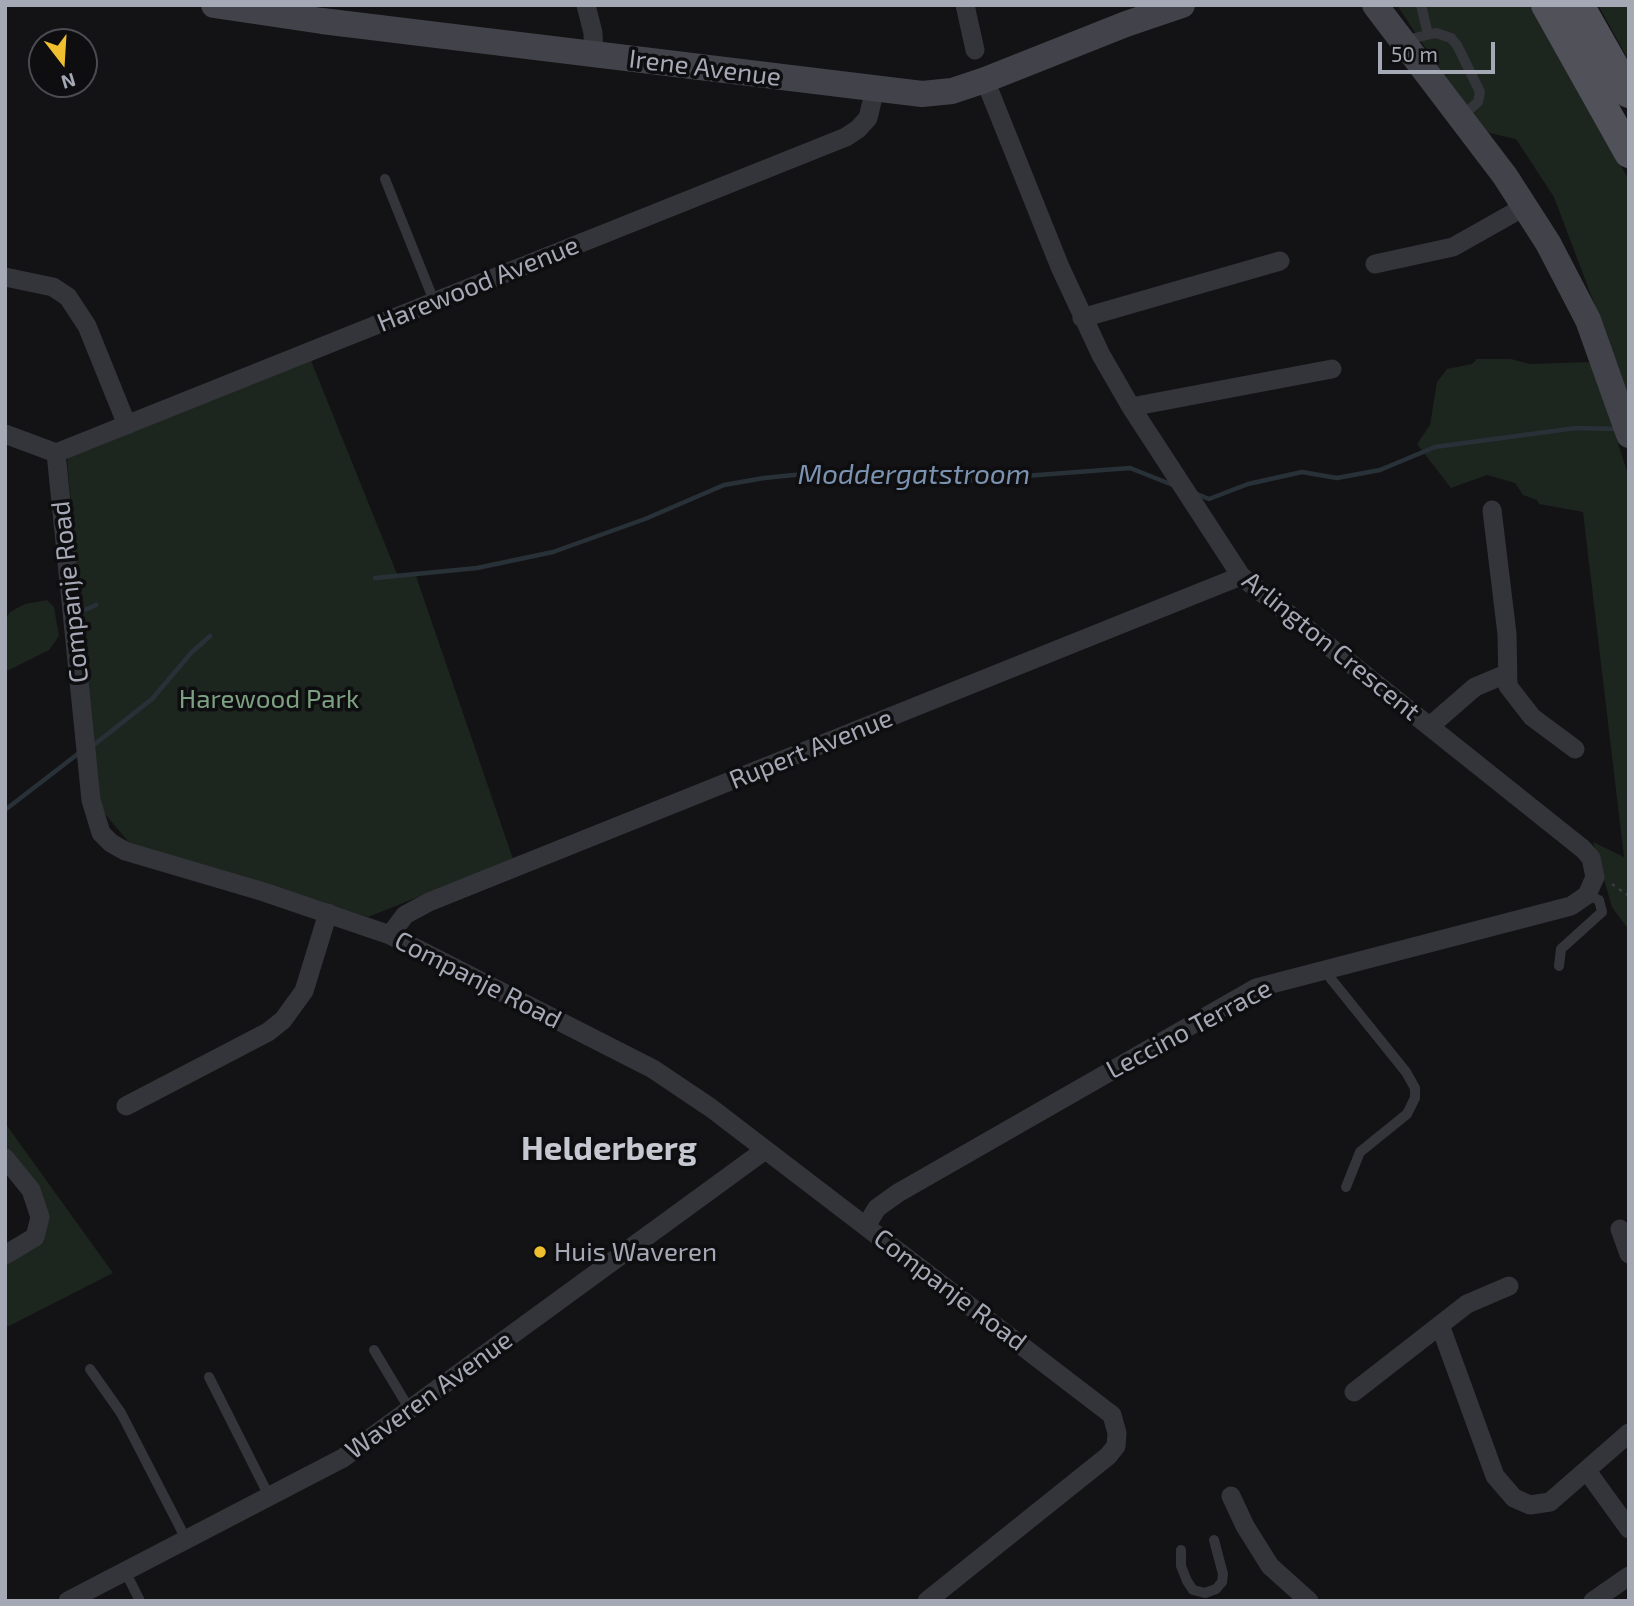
<!DOCTYPE html>
<style>
body{margin:0}
#map{position:relative;width:1634px;height:1606px;overflow:hidden;background:#131315;font-family:"Exo 2",sans-serif}
canvas{display:block}
.frame{position:absolute;inset:0;border:7px solid #a5a8b5;pointer-events:none}
.north{position:absolute;left:28px;top:28px;width:70px;height:70px;box-sizing:border-box;background:#0e0e10;border:2px solid #4a4c52;border-radius:50%;rotate:163deg;font-size:19px;font-weight:700;line-height:28px;text-align:center;color:#a5a8b5}
.north::after{content:'';display:block;margin:auto;width:24px;height:32px;background:#f0bf30;clip-path:polygon(50% 0,100% 100%,50% 72%,0 100%)}
.scale{position:absolute;left:1378px;top:42px;width:117px;height:32px;box-sizing:border-box;border:4px solid #a5a8b5;border-top:0;padding-left:9px;font-size:21px;line-height:24px;white-space:nowrap;color:#a5a8b5;-webkit-text-stroke:5px #0e0e10;paint-order:stroke}
</style>
<div id="map">
<canvas width="1634" height="1606"></canvas>
<div class="frame"></div>
<div class="north">N</div>
<div class="scale">50 m</div>
</div>
<script>
const ctx = document.querySelector('canvas').getContext('2d');
ctx.lineJoin = 'round';
function fillPath(path, color) {
  ctx.fillStyle = color;
  ctx.fill(path, 'evenodd');
}
function poly(rows) {
  const path = new Path2D();
  for (const r of rows) {
    path.moveTo(r[0], r[1]);
    for (let i = 2; i < r.length; i += 2) path.lineTo(r[i], r[i + 1]);
  }
  return path;
}
function trace(path, color, width, dash) {
  ctx.strokeStyle = color;
  ctx.lineWidth = width;
  ctx.lineCap = dash ? 'butt' : 'round';
  ctx.setLineDash(dash || []);
  ctx.stroke(path);
}
function drawText(font, color, halo, rows, align = 'center') {
  ctx.font = font + ' "Exo 2",sans-serif';
  ctx.lineWidth = 7;
  ctx.setLineDash([]);
  ctx.textBaseline = 'middle';
  ctx.strokeStyle = halo;
  ctx.fillStyle = color;
  for (const [text, x, y, turn = 0] of rows) {
    ctx.save();
    ctx.translate(x, y);
    ctx.rotate((+turn || 0) * Math.PI / 180);
    ctx.textAlign = isNaN(turn) ? turn : align;
    if (halo) ctx.strokeText(text, 0, 0);
    ctx.fillText(text, 0, 0);
    ctx.restore();
  }
}
const green = poly([
 [1397,5,1530,5,1629,180,1629,396,1554,197,1516,139,1489,133,1473,120],
 [1598,5,1629,5,1629,61],
 [310,358,397,574,415,573,513,859,368,917,131,845,100,808,67,461,69,457],
 [1477,359,1511,359,1530,364,1591,362,1629,477,1629,930,1612,907,1593,842,1624,857,1583,512,1539,504,1537,500,1523,495,1515,483,1487,475,1451,488,1417,444,1430,425,1437,382,1447,369,1472,364],
 [47,600,54,607,59,636,49,650,5,672,5,620,10,612,25,604],
 [5,1123,113,1273,5,1328,5,1255,40,1225,5,1158]
]);
const stream = poly([
 [1197,494,1209,499,1248,484,1302,472,1337,478,1380,470,1435,447,1576,428,1617,429],
 [375,578,477,568,553,552,645,519,724,485,764,478,814,473,911,474,972,480,1130,468,1173,485],
 [78,613,96,605],
 [90,748,152,699,191,653,210,636],
 [5,810,79,753]
]);
const path = poly([
 [1612,884,1629,896]
]);
const lane = poly([
 [1421,5,1428,34],
 [1406,40,1436,33,1451,38,1457,45,1480,92,1478,102,1461,117],
 [385,179,434,301],
 [1559,966,1561,949,1602,912,1599,900,1587,895],
 [1323,969,1406,1072,1415,1088,1415,1098,1407,1114,1360,1152,1346,1187],
 [374,1350,410,1410],
 [90,1369,121,1413,186,1539],
 [209,1377,269,1496],
 [1181,1550,1181,1566,1187,1581,1193,1590,1205,1593,1216,1589,1222,1582,1223,1574,1214,1540],
 [125,1571,140,1601]
]);
const street = poly([
 [586,5,593,33,594,55],
 [965,5,975,50],
 [1375,264,1453,247,1524,207],
 [5,277,53,287,68,297,87,326,127,425],
 [1082,318,1280,261],
 [1131,407,1332,369],
 [5,434,56,453],
 [56,453,91,800,101,833,111,843,125,851,264,892,390,935,653,1069,711,1108,1112,1415,1117,1433,1116,1446,1108,1456,927,1601],
 [56,453,846,137,858,129,868,118,875,89],
 [1492,510,1507,634,1508,686,1532,717,1575,749],
 [1430,726,1475,687,1506,674],
 [390,935,405,915,429,902,1241,576],
 [126,1106,268,1032,283,1020,304,991,328,913],
 [5,1158,31,1190,40,1217,35,1237,5,1255],
 [866,1226,877,1208,898,1193,1256,988,1571,906,1587,895,1595,877,1591,858,1583,849,1241,576,1131,407,1101,355,1060,267,985,80],
 [1620,1229,1629,1254],
 [1440,1325,1495,1476,1514,1498,1530,1505,1550,1502,1629,1433],
 [1354,1392,1467,1304,1509,1286],
 [1587,1471,1629,1529],
 [1231,1496,1245,1526,1270,1566,1309,1601],
 [68,1601,343,1458,765,1150],
 [1593,1601,1629,1576]
]);
const secondary = poly([
 [214,5,322,21,922,94,952,91,985,80,1126,24,1182,5],
 [1375,5,1505,176,1548,243,1588,320,1629,435]
]);
const primary = poly([
 [1546,5,1629,153],
 [1579,5,1629,93]
]);
const markers = [
 [540,1252,7,"#f0bf30"]
];
const streetNames = [
 ["Irene Avenue",705,68,7],
 ["Harewood Avenue",478,284,-22],
 ["Companje Road",70,592,-96],
 ["Arlington Crescent",1331,646,39],
 ["Rupert Avenue",811,749,-22],
 ["Companje Road",478,980,27],
 ["Leccino Terrace",1189,1029,-28],
 ["Companje Road",950,1290,37],
 ["Waveren Avenue",429,1395,-36]
];
const parkNames = [
 ["Harewood Park",269,699]
];
const poiNames = [
 ["Huis Waveren",554,1252]
];
const waterNames = [
 ["Moddergatstroom",914,475]
];
const districtNames = [
 ["Helderberg",609,1149]
];
fillPath(green, '#1d251f');
trace(stream, '#293138', 4.5);
trace(path, '#3a3b41', 2.5, [3.5, 5]);
trace(lane, '#34353a', 10);
trace(street, '#34353a', 19);
trace(secondary, '#42434a', 26);
trace(primary, '#505159', 30);
for (const [x, y, r, color] of markers) {
  const dot = new Path2D();
  dot.arc(x, y, r, 0, 2 * Math.PI);
  ctx.fillStyle = color;
  ctx.fill(dot);
  trace(dot, '#0e0e10', 2.5);
}
drawText('26px', '#a5a8b5', '#0e0e10', streetNames);
drawText('26px', '#7ca081', '#0e0e10', parkNames);
drawText('26px', '#a5a8b5', '#0e0e10', poiNames, 'left');
drawText('italic 28px', '#7b93b0', '#0e0e10', waterNames);
drawText('bold 33px', '#c6c8d1', '#0e0e10', districtNames);
</script>
